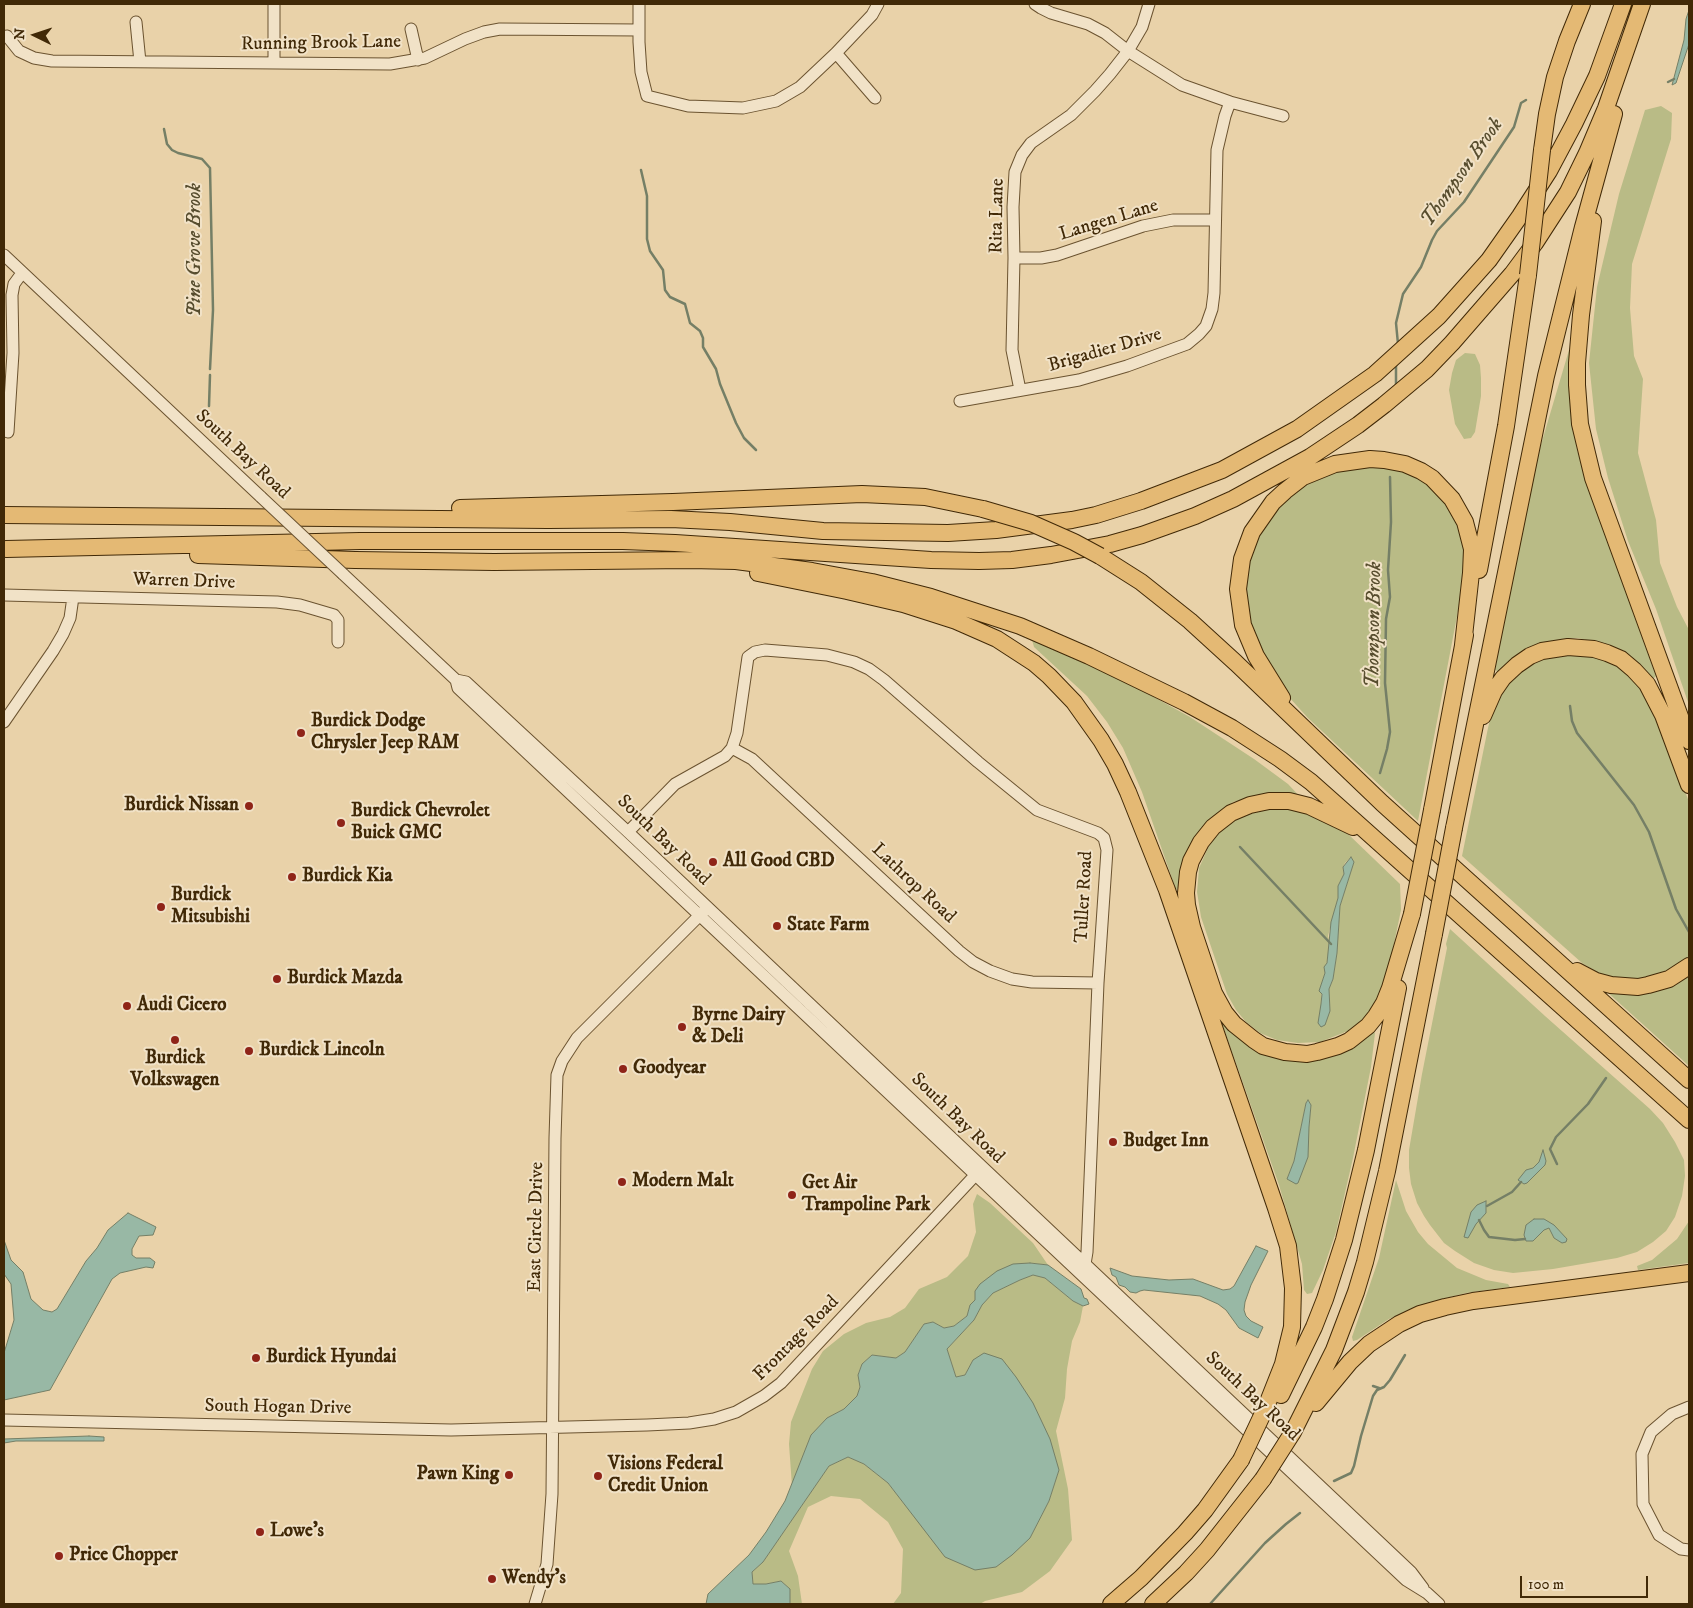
<!DOCTYPE html>
<style>
body{margin:0}
#map{position:relative;width:1693px;height:1608px;overflow:hidden;background:#e9d2a9;font-family:"IM FELL DW Pica",serif}
canvas{display:block}
.frame{position:absolute;inset:0;border:5px solid #412907;pointer-events:none}
.north{position:absolute;left:10px;top:10px;width:50px;height:50px;-webkit-text-stroke:4px #f1e2c7;paint-order:stroke;rotate:274deg;font-size:14px;font-weight:700;line-height:20px;text-align:center;color:#412907}
.north::after{content:'';display:block;margin:auto;width:18px;height:22px;background:#412907;clip-path:polygon(50% 0,100% 100%,50% 72%,0 100%)}
.scale{position:absolute;left:1520px;top:1576px;width:128px;height:22px;box-sizing:border-box;border:2px solid #412907;border-top:0;padding-left:6px;font-size:15px;line-height:18px;white-space:nowrap;color:#412907;-webkit-text-stroke:4px #f1e2c7;paint-order:stroke}
</style>
<div id="map">
<canvas width="1693" height="1608"></canvas>
<div class="frame"></div>
<div class="north">N</div>
<div class="scale">100 m</div>
</div>
<script>
const ctx = document.querySelector('canvas').getContext('2d');
ctx.lineJoin = 'round';
function fillPath(path, color) {
  ctx.fillStyle = color;
  ctx.fill(path, 'evenodd');
}
function poly(rows) {
  const path = new Path2D();
  for (const r of rows) {
    path.moveTo(r[0], r[1]);
    for (let i = 2; i < r.length; i += 2) path.lineTo(r[i], r[i + 1]);
  }
  return path;
}
function trace(path, color, width, dash) {
  ctx.strokeStyle = color;
  ctx.lineWidth = width;
  ctx.lineCap = dash ? 'butt' : 'round';
  ctx.setLineDash(dash || []);
  ctx.stroke(path);
}
function drawText(font, color, halo, rows, align = 'center') {
  ctx.font = font + ' "IM FELL DW Pica",serif';
  ctx.lineWidth = 4;
  ctx.setLineDash([]);
  ctx.textBaseline = 'middle';
  ctx.strokeStyle = halo;
  ctx.fillStyle = color;
  for (const [text, x, y, turn = 0] of rows) {
    ctx.save();
    ctx.translate(x, y);
    ctx.rotate((+turn || 0) * Math.PI / 180);
    ctx.textAlign = isNaN(turn) ? turn : align;
    if (halo) ctx.strokeText(text, 0, 0);
    ctx.fillText(text, 0, 0);
    ctx.restore();
  }
}
const green = poly([
 [1661,106,1672,113,1671,139,1632,264,1630,308,1634,356,1643,379,1638,453,1656,520,1660,563,1677,607,1689,630,1689,705,1656,609,1628,541,1608,478,1596,429,1589,363,1597,287,1619,194,1645,110],
 [1569,350,1569,394,1577,449,1587,485,1656,676,1653,679,1610,646,1578,638,1562,639,1540,644,1499,672,1495,670,1532,475],
 [1465,353,1475,354,1480,365,1481,378,1481,396,1475,432,1471,438,1464,439,1455,424,1449,390,1452,373,1456,360],
 [1385,465,1420,478,1446,502,1464,533,1466,569,1418,821,1308,718,1288,696,1279,683,1251,630,1245,588,1248,560,1261,529,1292,491,1331,471],
 [1032,640,1033,640,1105,670,1190,717,1254,759,1288,784,1303,800,1251,798,1233,802,1214,816,1179,887,1176,890,1142,792,1123,748,1107,722,1087,696,1034,647],
 [1596,653,1633,674,1653,706,1689,802,1689,956,1674,967,1656,975,1640,979,1611,977,1597,972,1582,963,1462,856,1488,728,1494,703,1512,677,1546,655],
 [1269,806,1314,812,1347,833,1400,884,1401,910,1387,978,1379,999,1366,1017,1348,1031,1320,1042,1298,1043,1277,1040,1260,1033,1246,1022,1236,1010,1227,994,1201,917,1197,892,1199,868,1208,848,1217,834,1232,821],
 [1351,857,1354,862,1340,906,1337,953,1333,979,1329,989,1330,1011,1321,1004,1322,983,1325,973,1330,944,1328,936,1338,898,1338,886,1344,874,1343,867,1345,863],
 [1450,929,1545,1016,1650,1109,1663,1123,1675,1142,1684,1160,1685,1176,1682,1196,1675,1217,1666,1231,1653,1242,1637,1252,1617,1258,1553,1269,1513,1273,1494,1270,1474,1263,1455,1251,1444,1243,1430,1225,1424,1216,1417,1203,1411,1184,1409,1168,1409,1150,1422,1074,1447,948,1446,944],
 [1689,970,1689,1066,1606,991],
 [1219,1015,1275,1055,1372,1031,1375,1033,1371,1067,1353,1158,1336,1232,1323,1270,1312,1293,1307,1294,1304,1290,1302,1264,1279,1185],
 [1308,1100,1311,1105,1309,1127,1287,1179,1294,1161,1306,1103],
 [1396,1180,1406,1211,1418,1232,1428,1244,1457,1268,1486,1280,1508,1284,1510,1287,1466,1293,1434,1301,1389,1319,1357,1340,1353,1341,1352,1337,1379,1258],
 [977,1194,990,1203,1033,1243,1048,1265,1030,1263,970,1305,967,1316,954,1326,944,1328,933,1322,924,1324,905,1352,896,1358,872,1355,862,1364,858,1374,860,1387,857,1396,844,1409,827,1418,811,1435,792,1486,789,1444,791,1422,812,1369,823,1351,844,1334,866,1323,890,1317,905,1308,919,1289,947,1277,968,1256,976,1232,973,1204],
 [1689,1221,1689,1263,1638,1270,1637,1266,1652,1260,1677,1239],
 [1033,1275,1045,1278,1073,1301,1083,1306,1080,1322,1072,1341,1067,1369,1065,1398,1056,1431,1068,1489,1072,1540,1050,1571,1022,1592,985,1601,980,1604,893,1604,901,1593,903,1549,888,1522,860,1499,831,1496,808,1507,789,1551,798,1576,802,1604,790,1604,790,1589,781,1581,766,1584,753,1584,752,1572,763,1562,829,1466,848,1457,864,1464,888,1483,911,1512,1030,1538,1049,1501,1059,1470,973,1360,965,1375,956,1377,947,1349,974,1320,982,1305,993,1293,1020,1280]
]);
const water = poly([
 [1689,10,1689,44,1676,83,1672,85,1684,40,1686,19,1689,10],
 [1351,857,1354,862,1340,906,1337,953,1333,979,1329,989,1330,1011,1325,1025,1321,1027,1318,1023,1321,1004,1322,994,1319,991,1325,973,1324,967,1327,963,1331,922,1338,898,1338,886,1344,874,1343,867,1351,857],
 [1308,1100,1311,1105,1309,1127,1308,1157,1298,1183,1296,1184,1287,1179,1294,1161,1306,1103,1308,1100],
 [1543,1150,1546,1161,1545,1165,1527,1183,1524,1184,1518,1180,1526,1170,1533,1168,1539,1162,1543,1150],
 [1486,1201,1486,1213,1476,1224,1468,1238,1464,1237,1471,1212,1477,1205,1486,1201],
 [128,1213,156,1227,153,1235,139,1236,132,1249,132,1255,136,1258,150,1258,155,1262,153,1268,146,1267,120,1273,112,1279,50,1390,4,1400,4,1353,14,1320,11,1284,4,1274,4,1240,11,1260,23,1272,31,1299,43,1310,52,1312,57,1309,86,1261,97,1248,108,1230,128,1213],
 [1534,1219,1544,1219,1554,1225,1567,1239,1566,1242,1562,1243,1554,1238,1549,1228,1544,1230,1533,1241,1526,1241,1524,1235,1526,1225,1534,1219],
 [1256,1246,1268,1251,1251,1285,1245,1302,1244,1310,1246,1316,1251,1321,1263,1327,1258,1338,1239,1328,1226,1310,1218,1304,1200,1296,1144,1290,1140,1291,1136,1293,1130,1292,1125,1287,1119,1285,1116,1277,1112,1275,1110,1268,1132,1276,1169,1280,1193,1279,1223,1290,1230,1289,1234,1286,1256,1246],
 [1030,1263,1048,1265,1081,1289,1084,1298,1087,1299,1089,1304,1083,1306,1073,1301,1045,1278,1033,1275,1020,1280,993,1293,982,1305,974,1320,947,1349,956,1377,965,1375,973,1360,984,1353,1002,1359,1016,1377,1033,1403,1050,1439,1059,1470,1049,1501,1030,1538,1012,1555,996,1567,975,1570,945,1557,888,1483,864,1464,848,1457,829,1466,763,1562,752,1572,753,1584,766,1584,781,1581,790,1589,790,1604,706,1604,708,1594,749,1555,766,1532,785,1501,811,1435,827,1418,844,1409,857,1396,860,1387,858,1375,862,1364,872,1355,896,1358,905,1352,924,1324,933,1322,944,1328,954,1326,967,1316,970,1305,975,1300,975,1291,980,1284,997,1271,1013,1264,1030,1263],
 [89,1436,104,1437,104,1441,16,1441,4,1443,4,1439,89,1436]
]);
const stream = poly([
 [1668,82,1674,79],
 [164,129,167,144,172,150,178,153,202,159,210,168,213,310,210,369],
 [641,170,647,196,647,239,650,251,663,270,665,290,670,297,685,304,690,323,700,331,703,338,703,347,716,369,720,384,736,423,744,438,756,450],
 [1398,344,1396,323,1403,294,1421,267,1432,240,1437,231,1464,202,1514,127,1521,103,1526,100],
 [1396,386,1396,364],
 [209,406,210,375],
 [1570,706,1572,721,1577,733,1634,805,1649,832,1676,909,1689,932],
 [1380,773,1387,749,1390,732,1385,683,1386,619,1390,597,1388,570,1391,522,1390,477],
 [1240,847,1331,944],
 [1557,1164,1550,1149,1556,1137,1588,1104,1606,1078],
 [1487,1206,1512,1192,1521,1182],
 [1479,1220,1484,1230,1489,1237,1515,1240,1525,1239],
 [1373,1386,1379,1388],
 [1334,1481,1351,1473,1354,1466,1361,1436,1373,1396,1377,1390,1384,1387,1390,1380,1405,1355],
 [1210,1604,1265,1543,1286,1524,1300,1513]
]);
const minor = poly([
 [274,4,274,63],
 [639,4,639,42,641,72,647,96,688,106,743,108,776,101,800,87,836,53,872,15,878,4],
 [1035,4,1041,8,1051,13,1088,24,1105,33,1128,51,1182,85,1230,102,1283,116],
 [136,22,140,62],
 [411,29,418,60],
 [7,36,19,51,34,58,52,61,390,64,425,58,465,39,484,32,500,29,639,30],
 [836,53,875,98],
 [4,255,261,497],
 [1014,258,1041,258,1057,255,1143,226,1173,220,1215,220],
 [1020,390,1012,350,1014,258,1013,207,1015,172,1022,155,1031,143,1071,115,1095,91,1110,74,1128,51,1142,27,1149,4],
 [960,401,1079,380,1127,366,1187,344,1199,334,1206,326,1212,309,1214,293,1217,150,1225,116,1230,102],
 [8,432,13,353,12,295,14,284,22,273],
 [343,574,456,680,458,688,1406,1580,1427,1593,1439,1604],
 [4,595,277,602,300,605,334,615,338,620,338,642],
 [456,680,466,682,628,832,1411,1572,1423,1588],
 [4,722,53,651,63,634,70,618,73,597],
 [732,748,752,759,959,951,973,962,990,971,1012,979,1032,982,1098,983],
 [628,832,675,784,725,756,732,748,737,733,748,657,755,652,765,650,827,655,854,662,869,669,884,680,978,762,1037,810,1098,833,1104,838,1107,850,1098,983,1087,1252,1085,1264,1081,1268],
 [1689,1407,1672,1414,1651,1432,1642,1454,1643,1504,1659,1535,1681,1549,1689,1550],
 [4,1420,451,1430,647,1425,689,1423,714,1419,736,1412,764,1396,781,1383,981,1169],
 [535,1604,547,1564,552,1494,555,1138,557,1075,562,1061,577,1038,704,911]
]);
const highway = poly([
 [1542,150,1547,114,1555,77,1567,41,1582,4],
 [1593,221,1581,315,1577,363,1577,385,1580,424,1593,478,1689,741],
 [460,508,673,502,862,494,925,497,983,509],
 [4,515,548,520,671,519,730,522,823,531,948,533,996,530,1072,520,1096,515,1141,501,1222,470,1297,429,1375,374,1439,316,1489,260,1520,216,1549,171,1574,124,1597,76,1623,4],
 [6,549,360,541,623,541,675,543,931,560,979,561,1012,560,1051,555,1110,544,1142,535,1195,516,1233,499,1310,457,1358,425,1384,405,1427,369,1452,343,1512,274,1535,243,1568,192,1587,153,1606,108,1642,4],
 [198,555,355,560,494,562,690,560,736,561,812,571,872,582,931,597,1020,626,1089,656,1184,702,1232,728,1280,759,1311,782,1338,806,1689,1120],
 [1100,556,1141,582,1190,621,1236,663,1382,803,1689,1080],
 [1479,570,1506,426,1528,275],
 [758,573,847,591,903,604,956,621,997,639,1034,663,1049,676,1074,702,1101,740,1115,764,1128,792,1167,890,1276,1208,1288,1246,1293,1288,1292,1327,1283,1364,1266,1407],
 [1282,698,1256,656,1243,625,1238,589,1242,559,1252,532,1273,502,1285,491,1303,477,1335,464,1370,459,1384,460,1405,464,1421,471,1432,478,1452,499,1465,522,1472,549,1471,573,1463,645],
 [1483,716,1494,691,1503,678,1517,665,1530,656,1542,651,1568,647,1594,649,1607,653,1621,659,1634,670,1647,684,1663,715,1689,785],
 [1432,810,1465,635],
 [1353,827,1309,806,1289,801,1269,801,1250,805,1231,813,1213,827,1201,842,1191,861,1188,872,1186,893,1187,905,1192,927,1214,993,1225,1013,1234,1024,1254,1040,1263,1046,1285,1052,1307,1054,1317,1052,1338,1046,1349,1041,1368,1026,1376,1016,1384,1003,1390,988,1412,914],
 [1454,828,1546,376,1583,227,1614,114],
 [1577,971,1596,981,1611,985,1638,987,1648,985,1669,979,1689,966],
 [1281,1395,1314,1327,1325,1299,1344,1240,1366,1150,1398,988],
 [1316,1403,1350,1362,1369,1344,1399,1324,1420,1314,1445,1307,1473,1301,1689,1273],
 [1293,1432,1334,1350,1356,1292,1365,1262,1387,1171,1434,934],
 [1111,1604,1141,1578,1185,1533,1205,1510,1241,1460],
 [1153,1604,1186,1573,1207,1550,1263,1479]
]);
const minorBridge = poly([
 [261,497,343,574]
]);
const highwayBridge = poly([
 [1528,275,1542,150],
 [983,509,1031,523,1074,542,1100,556],
 [1412,914,1432,810],
 [1434,934,1454,828],
 [1241,1460,1266,1407],
 [1263,1479,1293,1432]
]);
const markers = [
 [301,733,5,"#8f2418"],
 [249,806,5,"#8f2418"],
 [341,823,5,"#8f2418"],
 [713,862,5,"#8f2418"],
 [292,877,5,"#8f2418"],
 [161,907,5,"#8f2418"],
 [777,926,5,"#8f2418"],
 [277,979,5,"#8f2418"],
 [127,1006,5,"#8f2418"],
 [682,1027,5,"#8f2418"],
 [175,1040,5,"#8f2418"],
 [249,1051,5,"#8f2418"],
 [623,1069,5,"#8f2418"],
 [1113,1142,5,"#8f2418"],
 [622,1182,5,"#8f2418"],
 [792,1195,5,"#8f2418"],
 [256,1358,5,"#8f2418"],
 [509,1475,5,"#8f2418"],
 [598,1476,5,"#8f2418"],
 [260,1532,5,"#8f2418"],
 [59,1556,5,"#8f2418"],
 [492,1579,5,"#8f2418"]
];
const streetNames = [
 ["Running Brook Lane",321,44,-1],
 ["Rita Lane",998,216,-89],
 ["Langen Lane",1109,221,-17],
 ["Brigadier Drive",1105,351,-16],
 ["South Bay Road",242,455,43],
 ["Warren Drive",184,582,2],
 ["South Bay Road",663,841,44],
 ["Lathrop Road",913,884,43],
 ["Tuller Road",1085,897,-87],
 ["South Bay Road",957,1119,44],
 ["East Circle Drive",537,1227,-89],
 ["Frontage Road",797,1339,-45],
 ["South Bay Road",1252,1397,43],
 ["South Hogan Drive",278,1408,1]
];
const poiNames = [
 ["Burdick Dodge",311,722],
 ["Chrysler Jeep RAM",311,744],
 ["Burdick Nissan",239,806,"right"],
 ["Burdick Chevrolet",351,812],
 ["Buick GMC",351,834],
 ["All Good CBD",723,862],
 ["Burdick Kia",302,877],
 ["Burdick",171,896],
 ["Mitsubishi",171,918],
 ["State Farm",787,926],
 ["Burdick Mazda",287,979],
 ["Audi Cicero",137,1006],
 ["Byrne Dairy",692,1016],
 ["& Deli",692,1038],
 ["Burdick Lincoln",259,1051],
 ["Burdick",175,1059,"center"],
 ["Volkswagen",175,1081,"center"],
 ["Goodyear",633,1069],
 ["Budget Inn",1123,1142],
 ["Modern Malt",632,1182],
 ["Get Air",802,1184],
 ["Trampoline Park",802,1206],
 ["Burdick Hyundai",266,1358],
 ["Visions Federal",608,1465],
 ["Credit Union",608,1487],
 ["Pawn King",499,1475,"right"],
 ["Lowe's",270,1532],
 ["Price Chopper",69,1556],
 ["Wendy's",502,1579]
];
const waterNames = [
 ["Thompson Brook",1463,173,-55],
 ["Pine Grove Brook",196,250,-90],
 ["Thompson Brook",1375,625,-89]
];
fillPath(green, '#b9bb86');
fillPath(water, '#98b8a5');
trace(water, '#757f66', 1);
trace(stream, '#757f66', 2.5);
trace(minor, '#6b5330', 13);
trace(highway, '#412907', 18);
trace(minor, '#f1e2c7', 11);
trace(highway, '#e4b974', 16);
trace(minorBridge, '#6b5330', 13, []);
trace(highwayBridge, '#412907', 18, []);
trace(minorBridge, '#f1e2c7', 11);
trace(highwayBridge, '#e4b974', 16);
for (const [x, y, r, color] of markers) {
  const dot = new Path2D();
  dot.arc(x, y, r, 0, 2 * Math.PI);
  ctx.fillStyle = color;
  ctx.fill(dot);
  trace(dot, '#f1e2c7', 2);
}
drawText('19px', '#412907', '#f1e2c7', streetNames);
drawText('bold 19px', '#412907', '#f1e2c7', poiNames, 'left');
drawText('italic 20px', '#574d2e', '#f1e2c7', waterNames);
</script>
